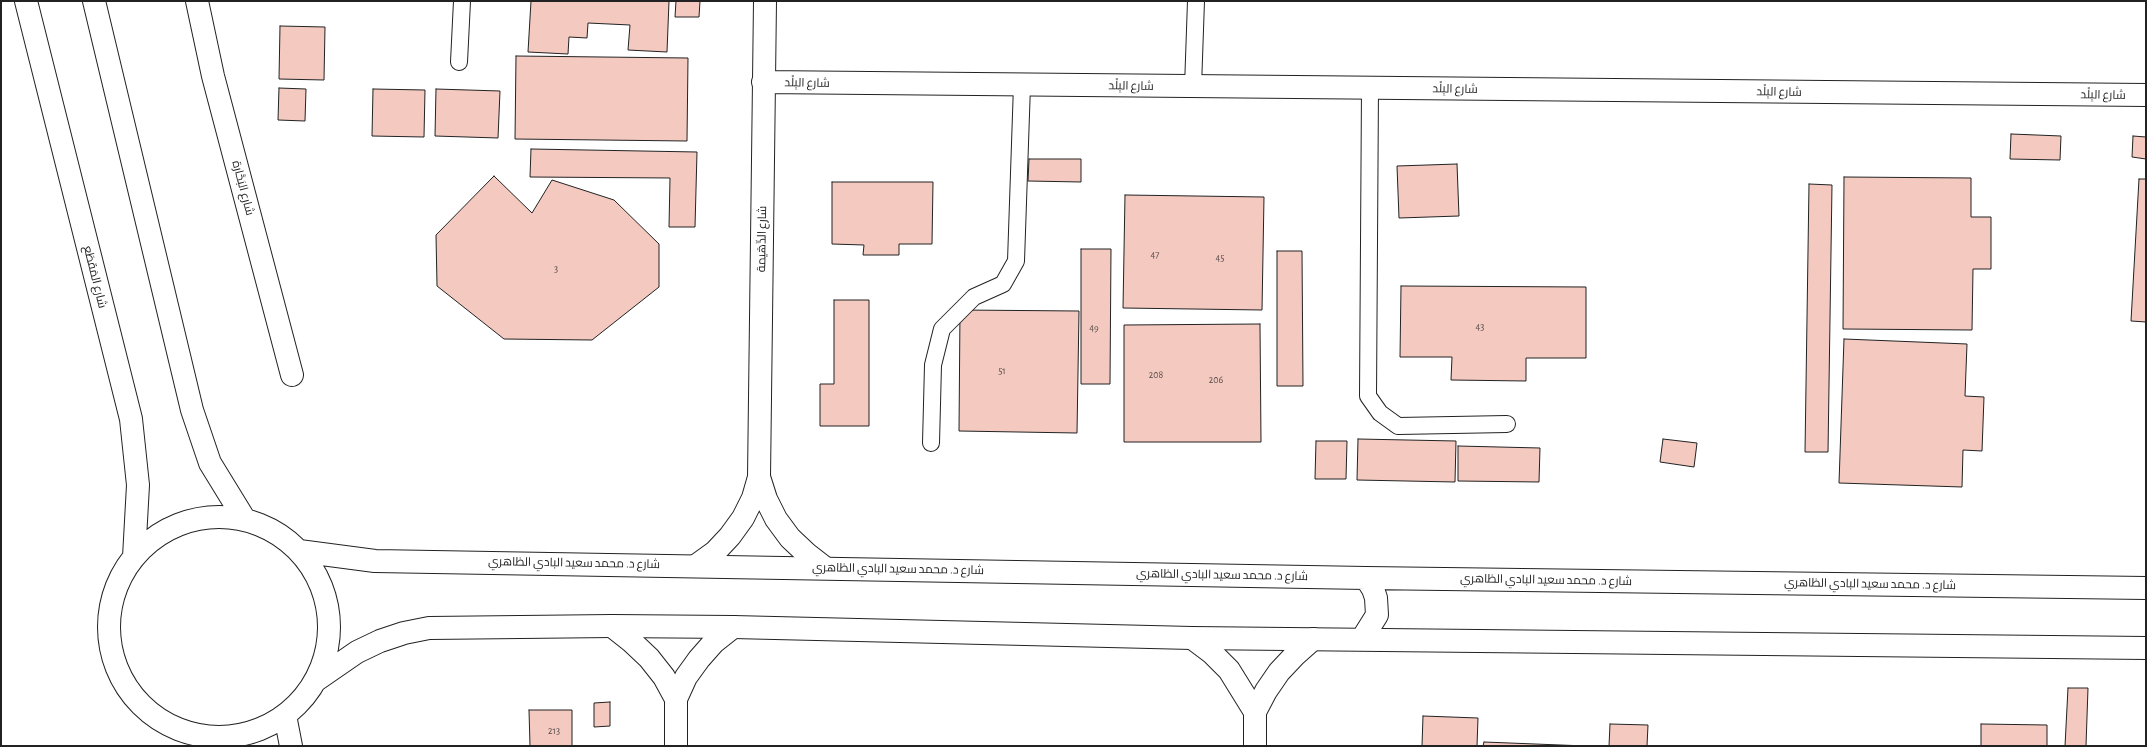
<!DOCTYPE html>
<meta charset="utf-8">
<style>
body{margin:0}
#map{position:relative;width:2147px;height:747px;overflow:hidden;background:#fff;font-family:"Alegreya Sans",sans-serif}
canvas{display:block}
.frame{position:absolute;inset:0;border:2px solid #222;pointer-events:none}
</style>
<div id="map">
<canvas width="2147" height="747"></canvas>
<div class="frame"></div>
</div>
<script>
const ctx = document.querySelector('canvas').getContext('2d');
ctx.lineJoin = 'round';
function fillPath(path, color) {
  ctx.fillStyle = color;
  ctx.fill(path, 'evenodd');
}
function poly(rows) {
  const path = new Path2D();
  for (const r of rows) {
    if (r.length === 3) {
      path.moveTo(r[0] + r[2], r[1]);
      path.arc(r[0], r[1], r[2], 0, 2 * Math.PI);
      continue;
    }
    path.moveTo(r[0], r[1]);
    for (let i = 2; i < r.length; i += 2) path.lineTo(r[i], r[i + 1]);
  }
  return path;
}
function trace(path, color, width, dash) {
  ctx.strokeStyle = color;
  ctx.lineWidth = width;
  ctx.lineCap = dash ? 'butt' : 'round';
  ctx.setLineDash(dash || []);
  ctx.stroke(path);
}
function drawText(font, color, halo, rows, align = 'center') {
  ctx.font = font + ' "Alegreya Sans",Cairo,sans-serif';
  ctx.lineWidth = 3;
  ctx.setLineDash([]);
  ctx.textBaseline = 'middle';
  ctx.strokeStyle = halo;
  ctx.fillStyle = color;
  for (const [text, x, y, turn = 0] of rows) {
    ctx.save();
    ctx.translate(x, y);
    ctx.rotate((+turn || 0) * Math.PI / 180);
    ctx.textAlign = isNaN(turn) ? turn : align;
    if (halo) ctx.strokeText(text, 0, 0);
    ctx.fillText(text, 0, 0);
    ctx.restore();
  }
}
const building = poly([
 [531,1,669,1,667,52,628,50,630,25,588,23,587,38,569,37,568,54,528,52,531,1],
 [676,1,700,1,699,17,675,17,676,1],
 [280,26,325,27,324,80,279,79,280,26],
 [516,56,688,58,687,141,515,139,516,56],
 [279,88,306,89,305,121,278,120,279,88],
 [373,89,425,90,424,137,372,136,373,89],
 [436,89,500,91,498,138,435,136,436,89],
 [2011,134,2061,136,2060,160,2010,159,2011,134],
 [2133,136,2146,137,2146,159,2132,157,2133,136],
 [531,149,697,152,695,227,669,227,670,178,530,177,531,149],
 [1029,159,1081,159,1081,182,1028,181,1029,159],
 [1457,164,1459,216,1399,218,1397,166,1457,164],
 [494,176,532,213,552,180,614,200,659,244,659,287,592,340,504,339,437,286,436,235,494,176],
 [1844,177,1971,178,1971,217,1991,217,1991,269,1973,269,1972,330,1843,329,1844,177],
 [2139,179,2146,179,2146,322,2131,321,2139,179],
 [832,182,933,182,932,244,899,244,899,255,863,255,864,245,832,244,832,182],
 [1809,184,1832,185,1828,452,1805,452,1809,184],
 [1125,195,1264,197,1262,310,1123,308,1125,195],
 [1081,249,1111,249,1110,384,1081,384,1081,249],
 [1277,251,1302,251,1303,386,1277,386,1277,251],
 [1401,286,1586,287,1586,358,1526,358,1526,381,1451,380,1452,357,1400,357,1401,286],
 [834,300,869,300,869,426,820,426,820,384,834,384,834,300],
 [960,310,1079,311,1077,433,959,431,960,310],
 [1260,324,1261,442,1124,442,1124,325,1260,324],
 [1844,339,1967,344,1965,396,1984,397,1982,451,1963,450,1962,487,1839,483,1844,339],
 [1358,439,1456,441,1455,482,1357,480,1358,439],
 [1663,439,1697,443,1694,467,1660,462,1663,439],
 [1316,441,1347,441,1346,479,1315,479,1316,441],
 [1458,446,1540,448,1539,482,1458,481,1458,446],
 [2068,688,2088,688,2086,746,2065,746,2068,688],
 [610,702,610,726,594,727,594,703,610,702],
 [529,710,572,710,572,746,530,746,529,710],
 [1423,716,1478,718,1477,746,1422,746,1423,716],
 [1610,724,1648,725,1647,746,1609,746,1610,724],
 [1981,724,2047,725,2047,746,1981,746,1981,724],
 [1484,742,1586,746,1483,746,1484,742]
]);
const lane = poly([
 [459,62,462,1],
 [1193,87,1196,1],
 [1370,88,1368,396,1380,413,1398,426,1507,424],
 [931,443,933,365,942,329,974,297,1003,284,1016,261,1022,85]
]);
const street = poly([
 [197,1,213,76,292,375],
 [763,82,2146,95],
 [759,477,766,499,776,519,790,538,807,554,825,568],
 [697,565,715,552,730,536,743,518,753,498,759,477,765,1],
 [612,626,631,641,649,658,664,677,676,699],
 [1192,638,1212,653,1229,670,1255,712],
 [676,746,676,699,686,677,699,659,714,642,733,627],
 [1255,746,1255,712,1266,691,1279,672,1295,655,1313,639]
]);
const secondary = poly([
 [26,1,131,419,138,485,134,557],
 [94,1,192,410,210,463,245,520],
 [219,627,110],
 [299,551,375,561,1366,578,2146,588],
 [1362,639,1377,615,1376,598,1373,589,1366,578],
 [315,681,357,652,380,641,404,633,429,628,612,626,733,627,1192,638,2146,648],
 [285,715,291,746]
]);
const numberNames = [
 ["47",1155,255],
 ["45",1220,258],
 ["3",556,269],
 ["43",1480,327],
 ["49",1094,328],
 ["51",1002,371],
 ["208",1156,375],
 ["206",1216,380],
 ["213",554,731]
];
const streetNames = [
 ["شارع البِلْد",807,83,1],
 ["شارع البِلْد",1131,86,1],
 ["شارع البِلْد",1455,89,1],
 ["شارع البِلْد",1779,92,1],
 ["شارع البِلْد",2103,95,1],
 ["شارع البَحَّارة",243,188,75],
 ["شارع الدِّهَيمة",762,239,-89],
 ["شارع المَقطَع",95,277,76],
 ["شارع د. محمد سعيد البادي الظاهري",574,563,1],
 ["شارع د. محمد سعيد البادي الظاهري",898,569,1],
 ["شارع د. محمد سعيد البادي الظاهري",1222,575,1],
 ["شارع د. محمد سعيد البادي الظاهري",1546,580,1],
 ["شارع د. محمد سعيد البادي الظاهري",1870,584,1]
];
fillPath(building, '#f3c9c0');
trace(building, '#222', 1);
trace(lane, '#222', 18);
trace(street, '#222', 24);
trace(secondary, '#222', 24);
trace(lane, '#fff', 16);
trace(street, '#fff', 22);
trace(secondary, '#fff', 22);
drawText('10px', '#564c4a', null, numberNames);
drawText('12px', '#222', '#fff', streetNames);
</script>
